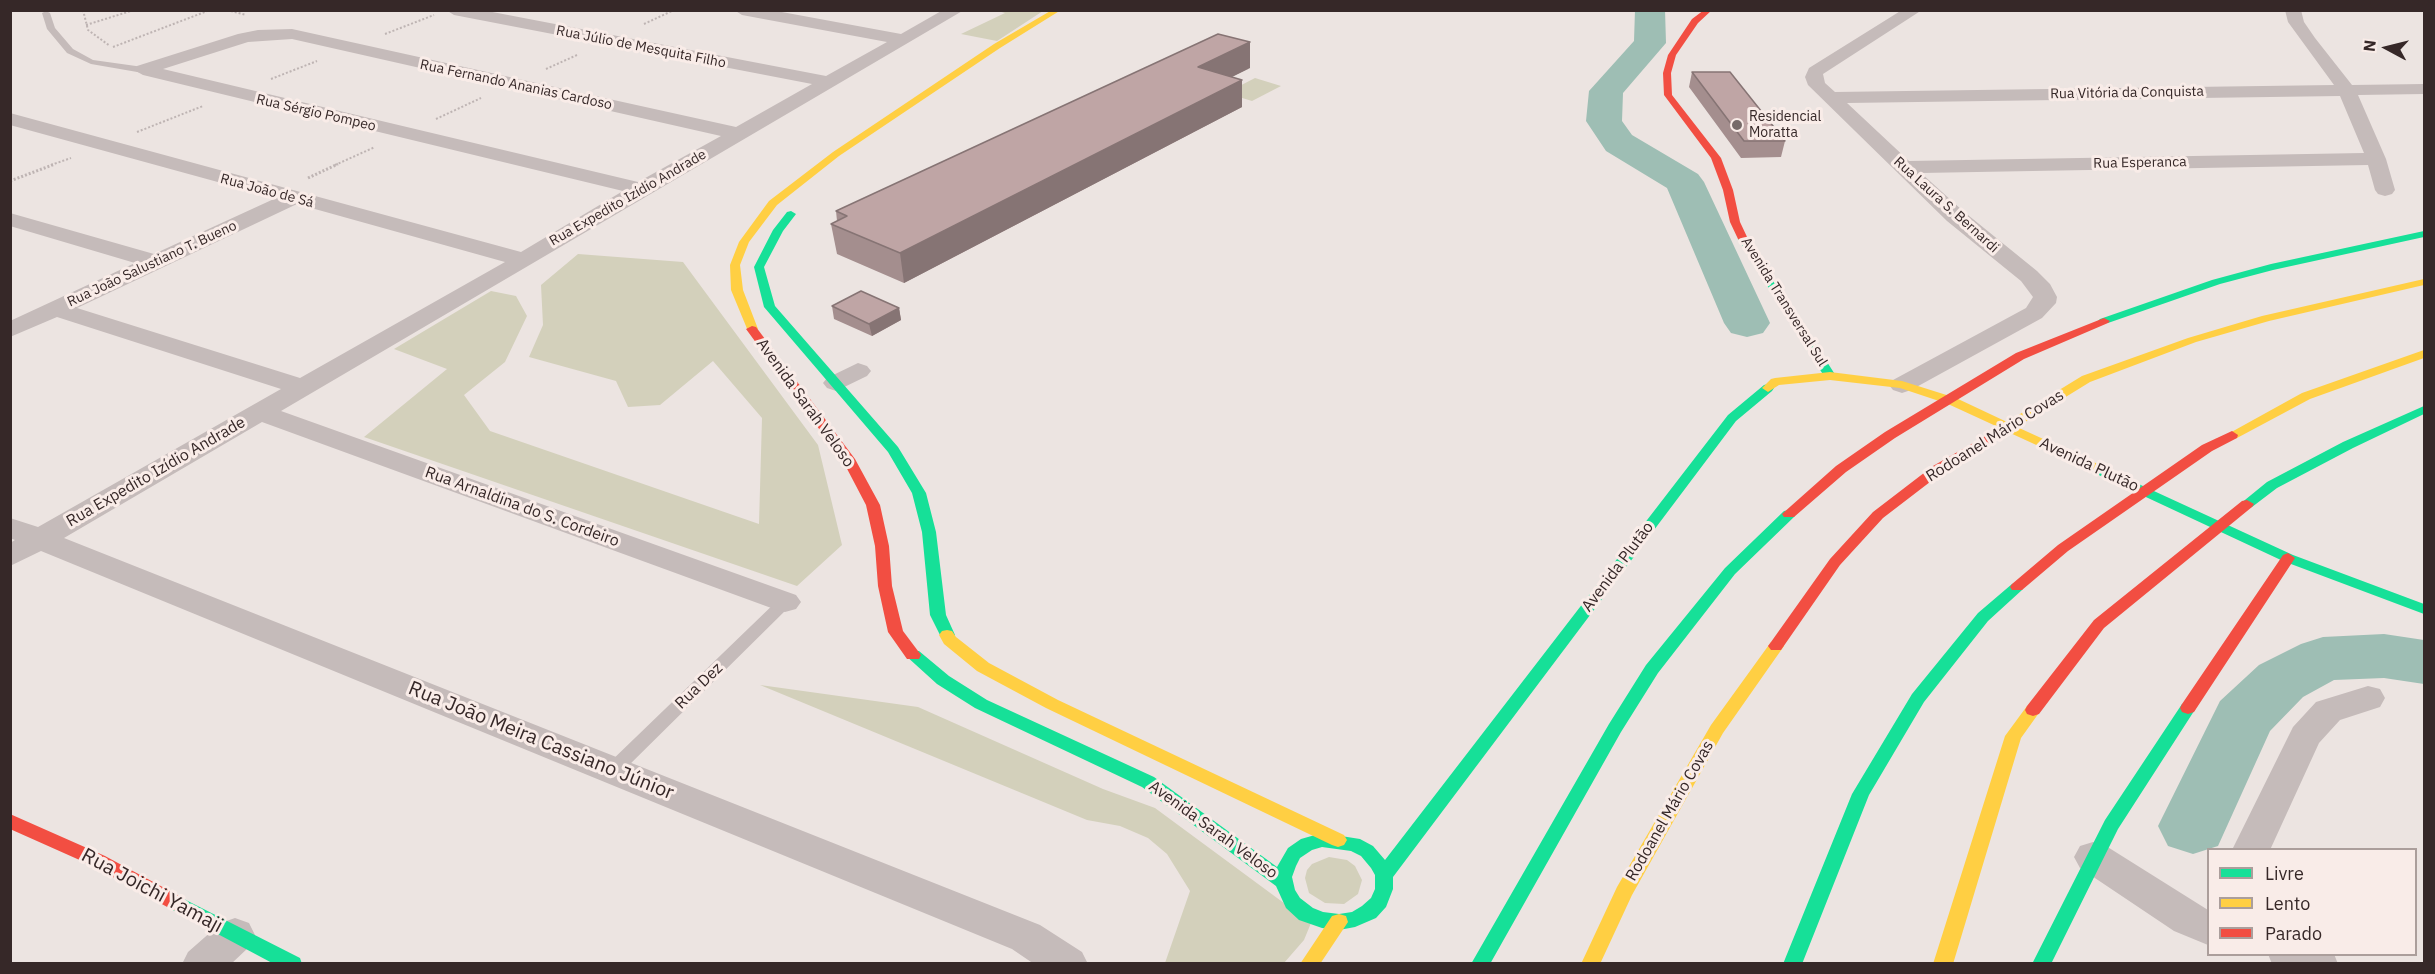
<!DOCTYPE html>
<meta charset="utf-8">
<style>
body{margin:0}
#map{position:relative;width:2435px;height:974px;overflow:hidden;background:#ece4e1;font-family:"IBM Plex Sans",sans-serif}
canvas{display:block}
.frame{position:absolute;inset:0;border:12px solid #362828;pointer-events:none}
.legend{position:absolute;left:2207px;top:848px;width:210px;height:108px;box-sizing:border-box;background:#f9ece8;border:2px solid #ab9e9b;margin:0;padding:8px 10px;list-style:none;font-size:18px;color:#362828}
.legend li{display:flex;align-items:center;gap:12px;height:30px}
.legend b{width:30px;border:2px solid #ab9e9b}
.north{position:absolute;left:2357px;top:18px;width:60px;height:60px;-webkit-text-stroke:4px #f9ece8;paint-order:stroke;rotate:277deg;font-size:16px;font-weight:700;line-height:24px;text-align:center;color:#362828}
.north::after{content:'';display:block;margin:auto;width:21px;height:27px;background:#362828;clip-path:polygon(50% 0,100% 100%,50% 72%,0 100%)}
</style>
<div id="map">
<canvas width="2435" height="974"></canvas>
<div class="frame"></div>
<ul class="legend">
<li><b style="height:8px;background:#16e098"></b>Livre</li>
<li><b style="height:8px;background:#ffcf43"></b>Lento</li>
<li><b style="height:8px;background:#f24e42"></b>Parado</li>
</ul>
<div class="north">N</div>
</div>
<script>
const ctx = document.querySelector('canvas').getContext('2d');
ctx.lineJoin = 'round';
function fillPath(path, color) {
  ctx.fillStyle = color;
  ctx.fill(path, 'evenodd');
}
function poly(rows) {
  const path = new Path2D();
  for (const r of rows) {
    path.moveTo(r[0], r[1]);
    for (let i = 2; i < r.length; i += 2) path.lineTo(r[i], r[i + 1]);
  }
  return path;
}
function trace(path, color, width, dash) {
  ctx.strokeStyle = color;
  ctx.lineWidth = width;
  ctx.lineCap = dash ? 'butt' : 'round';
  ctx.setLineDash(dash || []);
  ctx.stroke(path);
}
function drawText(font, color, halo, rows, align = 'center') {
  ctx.font = font + ' "IBM Plex Sans",sans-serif';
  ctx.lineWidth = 6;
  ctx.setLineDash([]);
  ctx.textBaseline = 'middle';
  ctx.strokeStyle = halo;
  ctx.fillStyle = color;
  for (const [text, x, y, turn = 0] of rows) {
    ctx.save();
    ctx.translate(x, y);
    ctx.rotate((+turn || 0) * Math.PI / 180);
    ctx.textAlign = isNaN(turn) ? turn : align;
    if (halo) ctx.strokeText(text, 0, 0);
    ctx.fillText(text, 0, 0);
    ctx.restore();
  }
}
const green = poly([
 [998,11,1043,11,997,41,961,34,1005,13],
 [1255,78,1281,86,1252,101,1226,93],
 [578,254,683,262,818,445,842,545,797,586,364,437,447,369,394,349,491,291,516,296,527,316,505,362,464,395,490,431,759,524,762,418,713,361,660,405,628,407,616,381,529,357,543,325,541,285],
 [760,685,918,707,1103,789,1155,808,1311,923,1304,940,1284,963,1165,963,1190,891,1167,854,1148,838,1120,826,1087,820],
 [1329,857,1347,860,1355,866,1362,880,1358,894,1344,904,1325,903,1309,893,1305,878,1307,870,1312,864]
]);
const river = poly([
 [1635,10,1665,10,1666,43,1623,93,1622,121,1632,135,1698,174,1704,182,1770,323,1763,333,1747,337,1731,333,1724,323,1667,188,1606,151,1586,121,1589,91,1634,41,1635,10],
 [2384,634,2424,640,2424,684,2384,678,2334,680,2303,697,2270,731,2218,846,2193,854,2168,846,2158,826,2220,701,2259,665,2301,644,2323,637,2384,634]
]);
const pathFar1 = poly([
 [83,10,88,30,110,46],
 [227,10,246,15],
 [644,24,674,10],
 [86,25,134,10],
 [385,34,434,15],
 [113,47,210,10],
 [546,69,577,55],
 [271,79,317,61],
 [436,119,481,98],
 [137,132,203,106],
 [51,165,71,158],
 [335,165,375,147]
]);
const path = poly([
 [308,178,338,164],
 [10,181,55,164]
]);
const lane = poly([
 [46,11,50,13,55,28,73,49,93,60,143,67,147,70,143,73,91,64,67,53,47,29,42,13,46,11],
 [785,597,790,598,792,602,790,606,619,775,613,776,607,775,605,770,607,765,780,598,785,597]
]);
const street = poly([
 [446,10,482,10,826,76,887,42,742,15,734,10,771,10,901,34,943,10,964,10,281,411,796,595,801,602,796,609,785,612,774,609,262,422,64,538,1040,925,1082,952,1088,964,1034,964,1012,949,41,551,10,566,10,543,15,540,10,538,10,518,38,527,281,389,57,317,10,337,10,321,135,263,10,226,10,213,154,254,276,198,10,125,10,113,521,252,623,191,143,75,134,70,137,66,238,34,258,30,292,29,736,127,812,84,454,15,446,10],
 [292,39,721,136,638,182,163,69,248,42,292,39],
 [297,204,505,262,300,378,77,308,297,204],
 [1902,10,1922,10,1823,74,1825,83,1835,92,2334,85,2288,22,2285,10,2301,10,2304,22,2315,38,2352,85,2424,84,2424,94,2358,95,2386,159,2395,190,2392,194,2385,196,2378,194,2375,190,2368,165,1921,173,1963,211,2037,271,2050,284,2057,297,2056,303,2042,318,1911,390,1902,393,1893,390,1889,385,1893,380,2026,308,2033,297,2021,281,1947,221,1808,85,1805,77,1809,68,1902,10],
 [2340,96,2364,153,1909,161,1847,103,2340,96],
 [858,363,867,366,871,371,867,376,836,391,827,388,823,383,827,378,858,363],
 [2368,686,2380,689,2385,698,2380,707,2340,720,2319,743,2270,850,2232,850,2293,727,2316,702,2368,686],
 [2093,842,2106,846,2208,910,2208,945,2174,931,2080,868,2074,857,2080,846,2093,842],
 [235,918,249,923,255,935,249,947,231,964,182,964,188,952,221,923,235,918],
 [2268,954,2334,954,2338,964,2272,964,2268,954]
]);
const fast = poly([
 [791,211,796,214,783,231,764,267,775,306,898,447,926,493,936,532,946,615,955,635,952,639,942,639,930,615,922,532,912,493,888,452,764,307,754,267,773,230,787,212,791,211],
 [2424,231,2424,237,2273,270,2220,284,2108,323,2100,323,2098,321,2100,319,2212,280,2271,264,2424,231],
 [1743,236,1748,239,1836,376,1834,379,1826,379,1824,376,1738,239,1743,236],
 [1768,384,1774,388,1772,391,1736,421,1393,877,1393,889,1386,907,1376,918,1355,927,1339,930,1322,928,1299,920,1286,908,1276,886,1142,787,975,708,937,684,905,655,907,651,919,651,949,676,987,700,1154,777,1277,867,1288,848,1301,839,1322,833,1360,839,1373,846,1385,860,1728,415,1764,385,1768,384],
 [1322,847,1351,851,1361,856,1371,868,1375,875,1375,889,1371,898,1362,906,1352,912,1339,914,1323,912,1313,908,1300,898,1295,890,1292,877,1296,866,1300,858,1312,850,1322,847],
 [2424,406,2424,414,2353,448,2277,488,2252,507,2247,508,2240,504,2267,482,2343,442,2424,406],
 [2093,463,2293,555,2424,604,2424,614,2283,561,2088,470,2086,467,2093,463],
 [1789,510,1794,511,1796,514,1794,517,1735,574,1658,673,1621,732,1490,964,1471,964,1609,724,1646,665,1725,568,1784,511,1789,510],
 [2017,582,2024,587,2022,590,1988,621,1924,702,1869,795,1802,964,1783,964,1852,794,1912,694,1978,613,2012,584,2017,582],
 [2188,702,2194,704,2196,708,2118,829,2051,964,2032,964,2105,820,2182,704,2188,702],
 [176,895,300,958,302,964,274,964,169,908,167,903,169,898,176,895]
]);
const slow = poly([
 [1052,10,1061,10,1000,48,839,156,777,205,749,242,740,265,743,290,758,329,756,331,748,331,731,290,730,265,739,242,769,201,833,152,994,44,1052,10],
 [2424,279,2424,285,2269,321,2196,342,2090,382,2017,427,2098,464,2100,467,2093,471,2008,432,1998,433,1997,430,1998,427,1948,404,1900,388,1830,380,1779,385,1768,392,1762,388,1771,379,1775,378,1830,372,1902,381,1956,398,2007,422,2082,376,2188,338,2262,316,2424,279],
 [2424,350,2424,358,2310,399,2237,438,2232,439,2226,435,2302,393,2424,350],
 [947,630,952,631,956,637,989,663,1058,700,1344,835,1347,840,1344,845,1338,847,1332,845,1046,708,977,671,944,644,939,635,942,631,947,630],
 [1776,641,1781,642,1784,646,1723,733,1632,895,1600,964,1581,964,1617,887,1711,725,1771,642,1776,641],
 [2033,704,2039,706,2041,710,2021,738,1953,964,1933,964,2005,736,2027,706,2033,704],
 [1339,914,1346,916,1348,922,1320,964,1300,964,1332,916,1339,914]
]);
const jam = poly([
 [1704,10,1712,10,1698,23,1676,55,1671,73,1672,95,1721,158,1733,190,1740,222,1748,239,1743,242,1738,239,1730,222,1723,190,1711,158,1664,95,1663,73,1668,55,1692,19,1704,10],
 [2104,318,2110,321,2108,323,2024,359,1895,438,1846,472,1794,517,1784,517,1782,514,1836,466,1885,432,2016,353,2104,318],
 [752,326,756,327,855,459,880,505,889,546,892,586,903,631,921,655,919,659,907,659,888,632,878,586,875,546,866,505,844,463,746,329,752,326],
 [2003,426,2008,427,2009,430,2008,433,1943,472,1883,518,1840,565,1781,650,1771,650,1768,646,1771,642,1830,559,1873,512,1933,466,2003,426],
 [2232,431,2238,435,2237,438,2212,451,2068,551,2022,590,2012,590,2010,587,2012,584,2058,545,2202,445,2232,431],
 [2247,500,2254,504,2252,507,2104,628,2039,714,2033,716,2027,714,2025,710,2027,706,2094,620,2242,501,2247,500],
 [2288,553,2295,558,2194,712,2188,714,2182,712,2180,708,2182,704,2283,555,2288,553],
 [10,814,105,856,183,898,185,903,183,908,176,911,169,908,93,866,10,829,10,814]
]);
const wall = poly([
 [1250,68,1231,77,1242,107,904,283,837,254,831,224,837,221,836,211],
 [1692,72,1785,141,1781,157,1741,158,1689,87],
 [832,306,899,308,901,320,872,336,834,319]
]);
const shadedWall = poly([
 [1250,42,1250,68,1198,94,1198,67],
 [1242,80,1242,107,904,283,900,253],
 [899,308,901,320,872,336,869,324]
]);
const building = poly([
 [1218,34,1250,42,1198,67,1242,80,900,253,831,224,847,216,836,211,1218,34],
 [1692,72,1730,72,1785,141,1744,141,1692,72],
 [861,291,899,308,869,324,832,306,861,291]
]);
const markers = [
 [1737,125,6,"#766a69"]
];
const farStreetnames = [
 ["Rua Júlio de Mesquita Filho",641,47,11],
 ["Rua Fernando Ananias Cardoso",516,85,12],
 ["Rua Vitória da Conquista",2127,93,-1],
 ["Rua Sérgio Pompeo",316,113,13],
 ["Rua Esperanca",2140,163,-1],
 ["Rua João de Sá",267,191,15],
 ["Rua Expedito Izídio Andrade",628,198,-30],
 ["Rua Laura S. Bernardi",1946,205,42],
 ["Rua João Salustiano T. Bueno",152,264,-25],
 ["Avenida Transversal Sul",1784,302,58]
];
const farPoinames = [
 ["Residencial",1749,117],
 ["Moratta",1749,133]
];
const streetNames = [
 ["Avenida Sarah Veloso",805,403,54],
 ["Rodoanel Mário Covas",1995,436,-32],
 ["Avenida Plutão",2089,465,25],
 ["Rua Expedito Izídio Andrade",156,472,-30],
 ["Rua Arnaldina do S. Cordeiro",522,507,20],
 ["Avenida Plutão",1618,567,-53],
 ["Rua Dez",699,686,-44],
 ["Rodoanel Mário Covas",1670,811,-60],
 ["Avenida Sarah Veloso",1213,830,36]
];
const nearStreetnames = [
 ["Rua João Meira Cassiano Júnior",541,741,22],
 ["Rua Joichi Yamaji",152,891,28]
];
fillPath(green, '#d3d0bb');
fillPath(river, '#9ebeb4');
trace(pathFar1, '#beb4b3', 2, [2, 2]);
trace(path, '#beb4b3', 3, [2, 2]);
fillPath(lane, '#c5bbba');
fillPath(street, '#c5bbba');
fillPath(fast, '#16e098');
fillPath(slow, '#ffcf43');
fillPath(jam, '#f24e42');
fillPath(wall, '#a48e8e');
fillPath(shadedWall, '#867474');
fillPath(building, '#bfa5a5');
trace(building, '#867474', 1.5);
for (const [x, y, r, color] of markers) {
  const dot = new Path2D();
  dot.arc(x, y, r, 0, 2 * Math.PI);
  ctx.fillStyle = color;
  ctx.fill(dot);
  trace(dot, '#f9ece8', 2);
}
drawText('14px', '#362828', '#f9ece8', farStreetnames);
drawText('14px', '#362828', '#f9ece8', farPoinames, 'left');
drawText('16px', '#362828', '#f9ece8', streetNames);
drawText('20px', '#362828', '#f9ece8', nearStreetnames);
</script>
